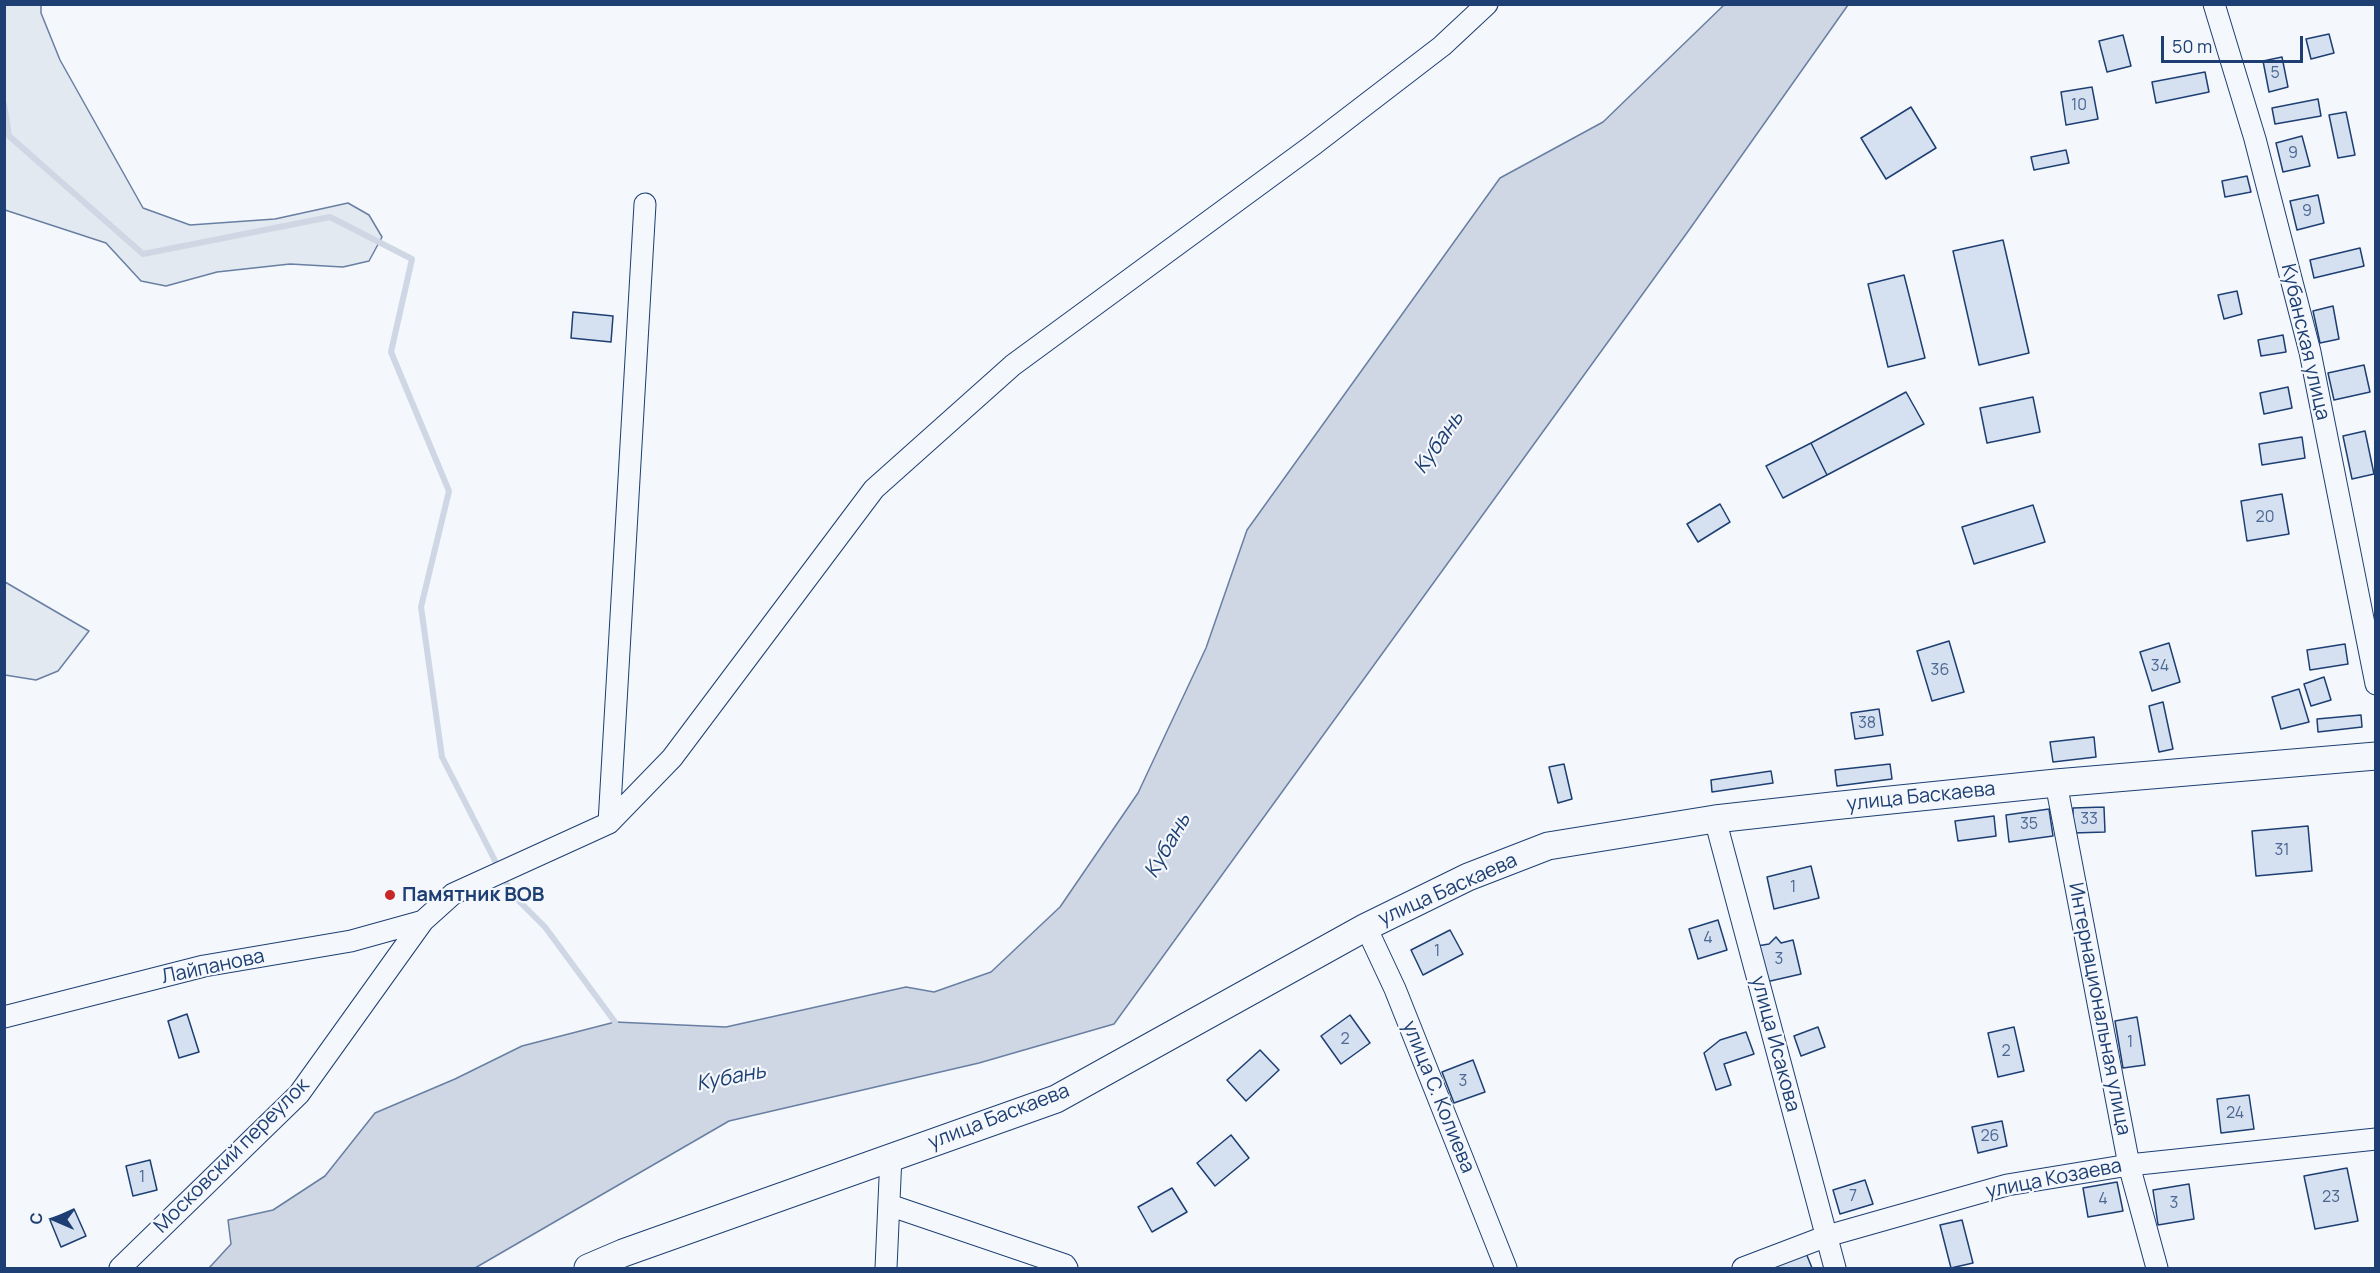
<!DOCTYPE html>
<meta charset="utf-8">
<style>
body{margin:0}
#map{position:relative;width:2380px;height:1273px;overflow:hidden;background:#f4f7fb;font-family:Manrope,sans-serif}
canvas{display:block}
.frame{position:absolute;inset:0;border:6px solid #1d3f73;pointer-events:none}
.north{position:absolute;left:24px;top:1189px;width:60px;height:60px;-webkit-text-stroke:4px #f4f7fb;paint-order:stroke;rotate:272deg;font-size:16px;font-weight:700;line-height:24px;text-align:center;color:#1d3f73}
.north::after{content:'';display:block;margin:auto;width:21px;height:27px;background:#1d3f73;clip-path:polygon(50% 0,100% 100%,50% 72%,0 100%)}
.scale{position:absolute;left:2161px;top:36px;width:142px;height:27px;box-sizing:border-box;border:3px solid #1d3f73;border-top:0;padding-left:8px;font-size:18px;line-height:21px;white-space:nowrap;color:#1d3f73;-webkit-text-stroke:4px #f4f7fb;paint-order:stroke}
</style>
<div id="map">
<canvas width="2380" height="1273"></canvas>
<div class="frame"></div>
<div class="north">С</div>
<div class="scale">50 m</div>
</div>
<script>
const ctx = document.querySelector('canvas').getContext('2d');
ctx.lineJoin = 'round';
function fillPath(path, color) {
  ctx.fillStyle = color;
  ctx.fill(path, 'evenodd');
}
function poly(rows) {
  const path = new Path2D();
  for (const r of rows) {
    path.moveTo(r[0], r[1]);
    for (let i = 2; i < r.length; i += 2) path.lineTo(r[i], r[i + 1]);
  }
  return path;
}
function trace(path, color, width, dash) {
  ctx.strokeStyle = color;
  ctx.lineWidth = width;
  ctx.lineCap = dash ? 'butt' : 'round';
  ctx.setLineDash(dash || []);
  ctx.stroke(path);
}
function drawText(font, color, halo, rows, align = 'center') {
  ctx.font = font + ' Manrope,sans-serif';
  ctx.lineWidth = 4.5;
  ctx.setLineDash([]);
  ctx.textBaseline = 'middle';
  ctx.strokeStyle = halo;
  ctx.fillStyle = color;
  for (const [text, x, y, turn = 0] of rows) {
    ctx.save();
    ctx.translate(x, y);
    ctx.rotate((+turn || 0) * Math.PI / 180);
    ctx.textAlign = isNaN(turn) ? turn : align;
    if (halo) ctx.strokeText(text, 0, 0);
    ctx.fillText(text, 0, 0);
    ctx.restore();
  }
}
const green = poly([
 [5,4,41,5,41,13,60,60,143,208,190,225,275,219,348,203,369,215,382,237,369,261,343,267,290,264,217,272,166,286,141,281,106,243,5,210,5,4],
 [5,582,89,631,58,671,36,680,5,675,5,582]
]);
const water = poly([
 [1724,5,1848,5,1689,230,1114,1024,979,1063,729,1121,475,1268,209,1268,231,1244,228,1220,273,1210,325,1176,375,1113,455,1079,522,1046,615,1022,726,1027,906,987,934,992,991,972,1060,907,1138,793,1206,648,1247,530,1500,178,1603,122,1724,5]
]);
const stream = poly([
 [4,104,9,136,143,254,330,217,412,259,391,352,449,491,421,607,442,757,512,894,545,927,615,1022,616,1030]
]);
const building = poly([
 [2329,34,2334,53,2311,59,2306,39,2329,34],
 [2123,35,2131,66,2107,72,2099,41,2123,35],
 [2282,57,2288,87,2269,92,2263,61,2282,57],
 [2205,72,2209,92,2156,103,2152,82,2205,72],
 [2092,87,2098,119,2066,125,2061,92,2092,87],
 [2318,99,2321,116,2275,124,2272,108,2318,99],
 [1911,107,1936,148,1886,179,1861,138,1911,107],
 [2346,112,2355,155,2338,158,2329,115,2346,112],
 [2302,136,2310,166,2283,172,2276,143,2302,136],
 [2066,150,2069,163,2034,170,2031,157,2066,150],
 [2247,176,2251,192,2225,197,2222,181,2247,176],
 [2318,195,2324,223,2297,230,2290,201,2318,195],
 [2003,240,2029,353,1979,365,1953,251,2003,240],
 [2360,248,2364,266,2314,278,2310,260,2360,248],
 [1904,275,1925,358,1888,367,1868,284,1904,275],
 [2237,291,2242,314,2224,319,2218,295,2237,291],
 [2333,306,2339,339,2320,343,2313,311,2333,306],
 [573,312,613,316,611,342,571,338,573,312],
 [2283,335,2286,352,2261,356,2258,340,2283,335],
 [2364,365,2370,392,2334,400,2328,373,2364,365],
 [2288,387,2292,408,2264,414,2260,393,2288,387],
 [1906,392,1924,424,1827,475,1811,443,1906,392],
 [2033,397,2040,432,1987,443,1980,408,2033,397],
 [2365,431,2374,474,2352,479,2343,436,2365,431],
 [2302,437,2305,458,2262,465,2259,444,2302,437],
 [1811,443,1827,475,1783,498,1766,466,1811,443],
 [2282,494,2289,534,2247,541,2241,501,2282,494],
 [1720,504,1730,522,1698,542,1687,524,1720,504],
 [2033,505,2045,542,1974,564,1962,527,2033,505],
 [1949,641,1964,692,1932,701,1917,651,1949,641],
 [2169,643,2180,682,2152,691,2140,652,2169,643],
 [2345,644,2348,664,2310,670,2307,650,2345,644],
 [2324,677,2331,700,2311,706,2304,684,2324,677],
 [2299,689,2309,722,2281,729,2272,697,2299,689],
 [2163,702,2173,749,2159,752,2149,706,2163,702],
 [1879,709,1883,735,1855,739,1851,713,1879,709],
 [2361,715,2362,727,2318,732,2317,719,2361,715],
 [2094,737,2096,757,2053,762,2050,742,2094,737],
 [1564,764,1572,799,1558,803,1549,767,1564,764],
 [1890,764,1892,779,1837,786,1835,770,1890,764],
 [1771,771,1773,783,1712,792,1711,780,1771,771],
 [2104,807,2105,832,2073,833,2073,808,2104,807],
 [2049,809,2053,836,2009,842,2006,815,2049,809],
 [1994,816,1996,836,1958,841,1955,821,1994,816],
 [2308,826,2312,871,2256,876,2252,831,2308,826],
 [1811,866,1819,898,1774,909,1767,877,1811,866],
 [1718,920,1727,950,1698,959,1689,929,1718,920],
 [1450,930,1463,954,1423,975,1411,950,1450,930],
 [1776,937,1781,943,1793,940,1801,974,1766,982,1757,946,1769,944,1776,937],
 [187,1014,199,1052,179,1058,168,1021,187,1014],
 [1350,1015,1370,1043,1341,1064,1321,1036,1350,1015],
 [2137,1017,2145,1065,2123,1068,2115,1021,2137,1017],
 [1818,1027,1825,1047,1801,1056,1794,1036,1818,1027],
 [2014,1027,2024,1071,1998,1077,1988,1033,2014,1027],
 [1746,1032,1754,1054,1724,1064,1731,1085,1716,1090,1704,1053,1720,1040,1746,1032],
 [1260,1050,1279,1070,1246,1101,1227,1080,1260,1050],
 [1473,1060,1485,1092,1454,1103,1442,1072,1473,1060],
 [2249,1095,2254,1129,2221,1133,2217,1099,2249,1095],
 [2002,1121,2007,1146,1978,1153,1972,1127,2002,1121],
 [1231,1135,1249,1158,1215,1186,1197,1163,1231,1135],
 [150,1160,157,1190,133,1196,126,1166,150,1160],
 [2347,1168,2358,1221,2315,1229,2304,1176,2347,1168],
 [1865,1180,1873,1204,1840,1214,1833,1190,1865,1180],
 [2117,1182,2123,1211,2088,1217,2083,1188,2117,1182],
 [2189,1184,2194,1219,2158,1225,2153,1190,2189,1184],
 [1172,1188,1187,1212,1152,1232,1138,1207,1172,1188],
 [74,1209,86,1236,61,1247,50,1220,74,1209],
 [1962,1220,1973,1263,1951,1268,1940,1225,1962,1220],
 [1806,1253,1812,1268,1770,1268,1806,1253]
]);
const minor = poly([
 [2214,4,2255,139,2310,352,2376,684],
 [2056,783,2129,1165,2157,1268],
 [1715,819,1835,1268],
 [609,823,645,204],
 [1366,927,1395,989,1506,1268],
 [4,1017,204,966,351,941,423,921],
 [889,1205,1065,1265,1067,1268],
 [120,1268,299,1094,423,921,453,894,609,823,672,758,874,489,1013,365,1313,145,1442,46,1487,4],
 [886,1268,891,1156],
 [1743,1268,1827,1236,2007,1185,2129,1165,2376,1139]
]);
const major = poly([
 [588,1268,623,1253,1056,1099,1366,927,1468,877,1548,846,1715,819,1832,806,2056,783,2376,756]
]);
const markers = [
 [390,895,6,"#c62828"]
];
const numberNames = [
 ["5",2275,74],
 ["10",2079,106],
 ["9",2293,154],
 ["9",2307,212],
 ["20",2265,518],
 ["34",2160,667],
 ["36",1940,671],
 ["38",1867,724],
 ["33",2089,820],
 ["35",2029,825],
 ["31",2282,851],
 ["1",1793,888],
 ["4",1708,939],
 ["1",1437,952],
 ["3",1779,960],
 ["2",1345,1040],
 ["1",2130,1043],
 ["2",2006,1052],
 ["3",1463,1082],
 ["24",2235,1114],
 ["26",1990,1137],
 ["1",142,1178],
 ["7",1853,1197],
 ["23",2331,1198],
 ["4",2103,1200],
 ["3",2174,1204]
];
const streetNames = [
 ["Кубанская улица",2305,342,77],
 ["улица Баскаева",1921,797,-6],
 ["улица Баскаева",1448,890,-24],
 ["Лайпанова",213,967,-12],
 ["Интернациональная улица",2099,1009,79],
 ["улица Исакова",1775,1044,75],
 ["улица С. Колиева",1438,1097,68],
 ["улица Баскаева",999,1117,-21],
 ["Московский переулок",232,1156,-45],
 ["улица Козаева",2054,1179,-11]
];
const poiNames = [
 ["Памятник ВОВ",402,895]
];
const waterNames = [
 ["Кубань",1439,443,-55],
 ["Кубань",1168,846,-60],
 ["Кубань",731,1078,-11]
];
fillPath(green, '#e3e9f0');
trace(green, '#687fa3', 1.5);
fillPath(water, '#cfd7e4');
trace(water, '#687fa3', 1.5);
trace(stream, '#cfd7e4', 6);
fillPath(building, '#d5e0f0');
trace(building, '#1d3f73', 1.5);
trace(minor, '#1d3f73', 23);
trace(major, '#1d3f73', 29);
trace(minor, '#f4f7fb', 21);
trace(major, '#f4f7fb', 27);
for (const [x, y, r, color] of markers) {
  const dot = new Path2D();
  dot.arc(x, y, r, 0, 2 * Math.PI);
  ctx.fillStyle = color;
  ctx.fill(dot);
  trace(dot, '#f4f7fb', 2);
}
drawText('16px', '#4b6792', null, numberNames);
drawText('20px', '#1d3f73', '#f4f7fb', streetNames);
drawText('bold 20px', '#1d3f73', '#f4f7fb', poiNames, 'left');
drawText('italic 21px', '#1d3f73', '#f4f7fb', waterNames);
</script>
